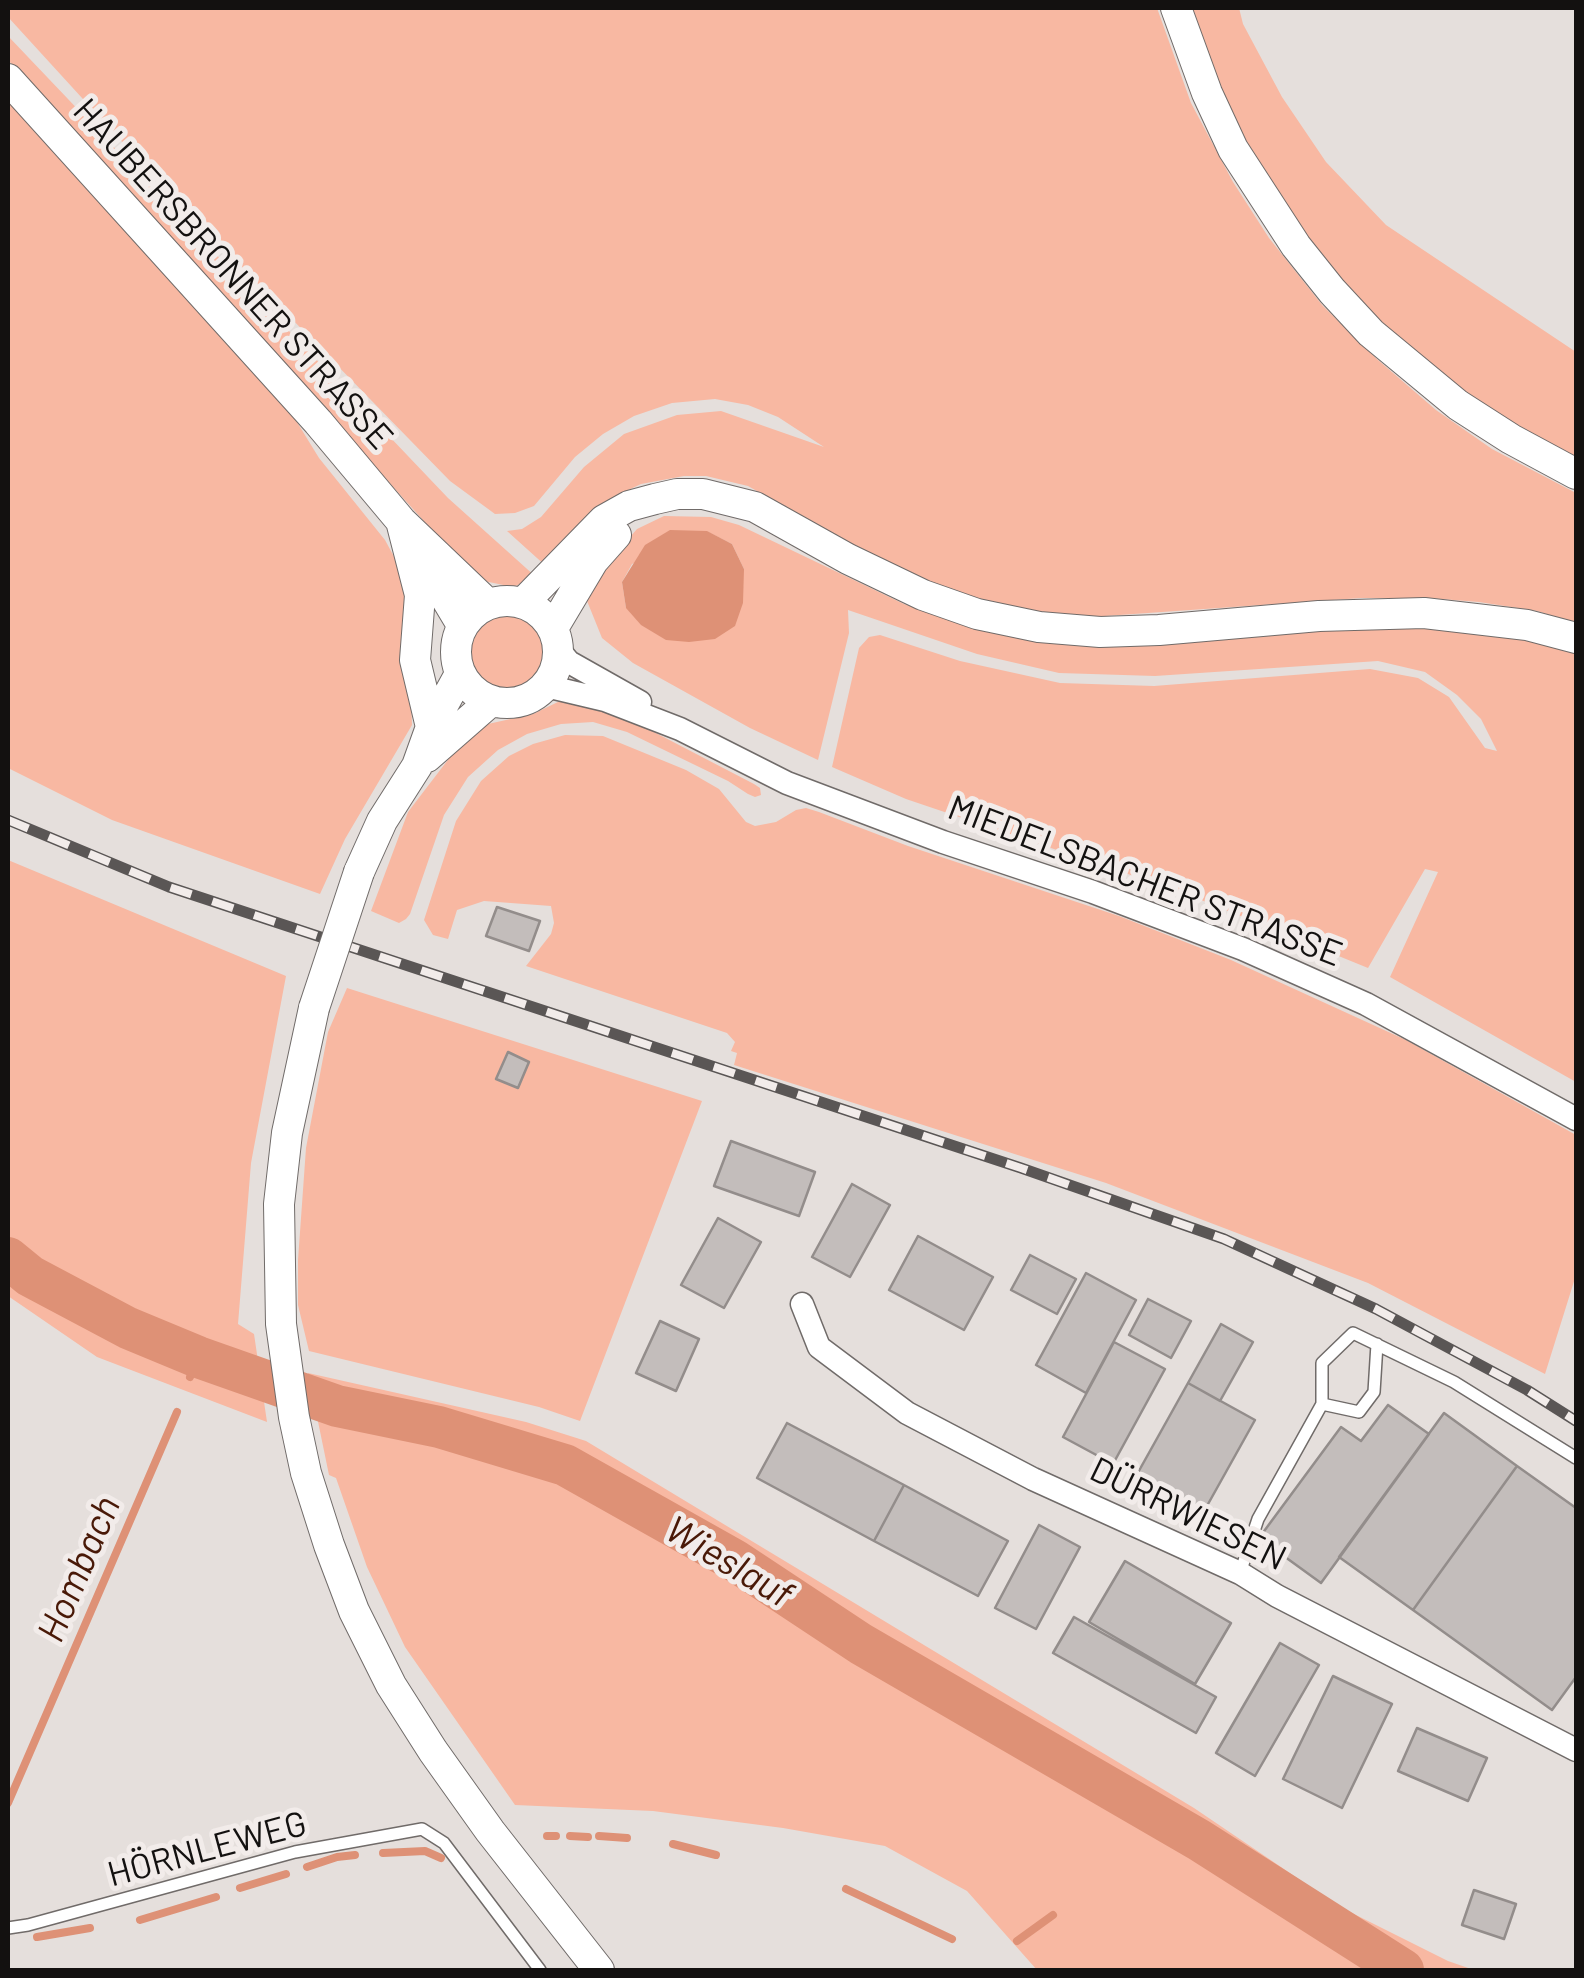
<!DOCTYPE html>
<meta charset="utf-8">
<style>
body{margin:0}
#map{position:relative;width:1584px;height:1978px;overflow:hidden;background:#e5dfdc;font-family:Barlow,sans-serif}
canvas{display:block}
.frame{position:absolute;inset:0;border:10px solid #131110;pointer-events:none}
</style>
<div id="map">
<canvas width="1584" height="1978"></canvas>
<div class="frame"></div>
</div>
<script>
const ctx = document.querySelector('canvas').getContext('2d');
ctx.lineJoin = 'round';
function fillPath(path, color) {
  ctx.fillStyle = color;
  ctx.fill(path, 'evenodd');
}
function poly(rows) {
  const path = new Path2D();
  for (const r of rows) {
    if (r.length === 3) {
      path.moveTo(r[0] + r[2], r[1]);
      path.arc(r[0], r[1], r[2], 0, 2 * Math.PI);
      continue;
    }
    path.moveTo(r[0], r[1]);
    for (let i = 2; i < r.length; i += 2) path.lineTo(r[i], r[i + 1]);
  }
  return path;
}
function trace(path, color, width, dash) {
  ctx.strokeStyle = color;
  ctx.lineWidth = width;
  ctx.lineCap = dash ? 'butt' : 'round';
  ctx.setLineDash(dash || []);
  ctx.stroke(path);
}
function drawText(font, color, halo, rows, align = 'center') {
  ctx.font = font + ' Barlow,sans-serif';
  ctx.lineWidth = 10;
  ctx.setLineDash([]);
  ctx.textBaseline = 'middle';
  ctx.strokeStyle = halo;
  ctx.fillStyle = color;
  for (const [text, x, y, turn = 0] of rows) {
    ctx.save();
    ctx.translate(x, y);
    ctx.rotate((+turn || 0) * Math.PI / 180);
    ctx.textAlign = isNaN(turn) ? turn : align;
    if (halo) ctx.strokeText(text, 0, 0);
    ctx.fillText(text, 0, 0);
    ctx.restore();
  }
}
const green = poly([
 [8,8,1157,8,1191,103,1233,182,1269,238,1323,306,1378,360,1436,410,1492,449,1576,493,1576,623,1537,611,1479,602,1428,598,1361,598,1091,617,1019,609,954,593,882,562,748,486,706,476,684,476,641,484,620,494,547,567,507,531,522,529,541,517,584,467,624,434,677,415,721,411,824,447,778,417,748,405,715,399,672,403,634,416,603,434,575,457,534,506,515,513,495,514,450,481,167,191,8,17],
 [1189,8,1239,8,1243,24,1282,97,1326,162,1386,225,1576,352,1576,457,1517,429,1448,380,1376,320,1325,261,1277,199,1237,130],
 [8,36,448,498,536,577,513,587,484,581,431,529,8,60],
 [8,100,289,409,319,458,385,540,398,564,407,590,412,725,345,839,320,894,112,820,8,768],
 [664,516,711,517,739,525,904,604,988,632,1083,646,1184,641,1282,630,1438,626,1542,640,1576,653,1576,1082,1390,977,1438,872,1425,869,1368,968,1184,893,906,799,832,767,859,648,869,637,880,635,960,661,1060,683,1154,686,1370,669,1418,678,1449,697,1485,748,1497,751,1481,719,1457,695,1425,672,1378,661,1155,676,1059,673,977,654,848,610,849,633,818,760,750,728,633,663,602,638,583,591,637,529],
 [706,531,732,544,744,569,626,608,622,582,632,564],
 [507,652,36],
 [560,701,577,701,627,718,754,784,760,788,761,795,755,797,748,794,728,781,627,732,593,722,561,724,527,734,498,750,468,777,444,815,410,914,406,919,399,923,371,911,408,812,457,748,479,726,533,714],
 [565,735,603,736,686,770,719,789,746,822,755,826,776,822,796,810,806,808,819,812,908,846,1119,916,1231,960,1406,1040,1576,1135,1576,1275,1545,1374,1368,1283,1106,1183,734,1065,737,1053,731,1051,735,1042,727,1033,526,966,551,934,554,923,551,906,484,901,457,910,448,939,433,935,424,920,456,821,481,781,509,756,533,744],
 [8,860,286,976,251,1163,238,1324,254,1334,267,1422,97,1357,8,1296],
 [347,988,702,1101,580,1421,539,1407,309,1351,298,1305,298,1260,306,1148,328,1032],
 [308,1373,526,1422,586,1441,1194,1808,1340,1907,1448,1961,1474,1970,1037,1970,967,1891,885,1846,783,1828,653,1811,515,1805,405,1647,367,1567,336,1478,329,1475]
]);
const water = poly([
 [670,530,707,531,732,544,744,569,743,603,735,626,715,639,689,642,666,640,641,625,626,608,622,582,645,545]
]);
const stream = poly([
 [190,1377,198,1357],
 [8,1803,177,1412],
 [547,1836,556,1836],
 [570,1836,588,1837],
 [599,1836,627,1838],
 [673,1844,716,1855],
 [383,1853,425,1851,441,1858],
 [307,1867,337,1857,355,1855],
 [240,1888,286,1874],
 [846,1889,952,1939],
 [140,1920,216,1897],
 [37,1937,90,1928],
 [1017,1941,1053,1915]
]);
const river = poly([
 [8,1258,30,1276,128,1328,198,1357,337,1406,439,1427,565,1465,734,1560,861,1644,1199,1840,1403,1970]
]);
const building = poly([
 [497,907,540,921,529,951,486,936,497,907],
 [508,1052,529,1062,518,1088,496,1079,508,1052],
 [731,1141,815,1172,799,1216,714,1186,731,1141],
 [852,1184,890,1205,850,1277,812,1257,852,1184],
 [718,1218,761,1242,724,1308,681,1285,718,1218],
 [918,1236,993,1277,964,1330,889,1290,918,1236],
 [1030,1255,1076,1279,1057,1314,1011,1290,1030,1255],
 [1086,1273,1136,1300,1086,1393,1036,1365,1086,1273],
 [1148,1299,1191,1321,1171,1358,1129,1335,1148,1299],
 [660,1321,699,1339,676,1391,636,1373,660,1321],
 [1221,1324,1253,1342,1220,1401,1188,1383,1221,1324],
 [1114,1342,1165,1369,1113,1464,1063,1437,1114,1342],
 [1188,1383,1255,1420,1198,1522,1131,1485,1188,1383],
 [1388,1405,1429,1434,1321,1583,1259,1538,1341,1427,1361,1441,1388,1405],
 [1444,1413,1517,1466,1413,1610,1339,1557,1444,1413],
 [787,1423,904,1485,874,1541,757,1478,787,1423],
 [1517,1466,1576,1508,1576,1677,1552,1710,1413,1610,1517,1466],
 [904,1485,1008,1541,978,1596,874,1541,904,1485],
 [1039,1525,1080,1547,1036,1629,995,1608,1039,1525],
 [1125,1561,1231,1623,1195,1684,1089,1622,1125,1561],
 [1074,1617,1216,1697,1196,1733,1053,1653,1074,1617],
 [1280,1643,1319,1665,1255,1776,1216,1753,1280,1643],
 [1333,1676,1392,1704,1342,1808,1283,1779,1333,1676],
 [1417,1728,1487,1758,1468,1801,1398,1771,1417,1728],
 [1474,1890,1516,1904,1504,1939,1462,1925,1474,1890]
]);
const service = poly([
 [1322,1404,1359,1412,1374,1392,1377,1344],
 [1240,1573,1258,1519,1322,1404,1322,1363,1353,1333,1454,1382,1576,1458],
 [8,1928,28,1925,295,1852,422,1829,444,1843,540,1970]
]);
const minor = poly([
 [559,650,569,662,640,702],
 [546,686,605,700,680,729,787,783,943,842,1093,892,1243,949,1366,1004,1576,1119],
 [802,1304,819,1347,907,1413,1033,1479,1240,1573,1277,1596,1576,1750]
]);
const secondary = poly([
 [1176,8,1207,93,1233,149,1296,246,1332,291,1371,333,1458,405,1511,439,1576,474],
 [8,79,318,422,401,521,488,604],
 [401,521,420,595,415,660,431,727],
 [422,558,462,625],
 [507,652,51],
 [523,603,604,520,629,506,655,499,677,494,703,494,755,507,848,559,923,595,977,614,1039,627,1100,632,1159,630,1319,616,1424,613,1527,625,1576,638],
 [553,628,593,561,616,535],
 [427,757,491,701],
 [359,872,382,821,417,766,431,727,460,674],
 [314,1008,287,1133,279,1204,281,1324,294,1417,306,1473,329,1545,354,1611,391,1685,433,1751,490,1831,599,1970]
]);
const rail = poly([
 [8,820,169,887,1021,1168,1224,1239,1376,1309,1527,1390,1576,1421]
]);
const secondaryBridge = poly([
 [314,1008,359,872]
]);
const streetNames = [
 ["HAUBERSBRONNER STRASSE",233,274,48],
 ["MIEDELSBACHER STRASSE",1145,881,21],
 ["DÜRRWIESEN",1188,1514,26],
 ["HÖRNLEWEG",207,1849,-15]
];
const waterNames = [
 ["Wieslauf",729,1562,31],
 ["Hombach",79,1569,-67]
];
fillPath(green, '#f8b8a2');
fillPath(water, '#de9176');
trace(stream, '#de9176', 8);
trace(river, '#de9176', 42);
fillPath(building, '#c3bdbb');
trace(building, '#938d8b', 2.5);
trace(service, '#706b69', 14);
trace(minor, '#706b69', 25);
trace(secondary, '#706b69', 32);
trace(service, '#fff', 11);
trace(minor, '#fff', 22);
trace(secondary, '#fff', 30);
trace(rail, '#5a5655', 11);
trace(rail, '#f2ecea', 8, [22]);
trace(secondaryBridge, '#706b69', 32, []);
trace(secondaryBridge, '#fff', 30);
drawText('35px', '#131110', '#f2ecea', streetNames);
drawText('italic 38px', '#491907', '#f2ecea', waterNames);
</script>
